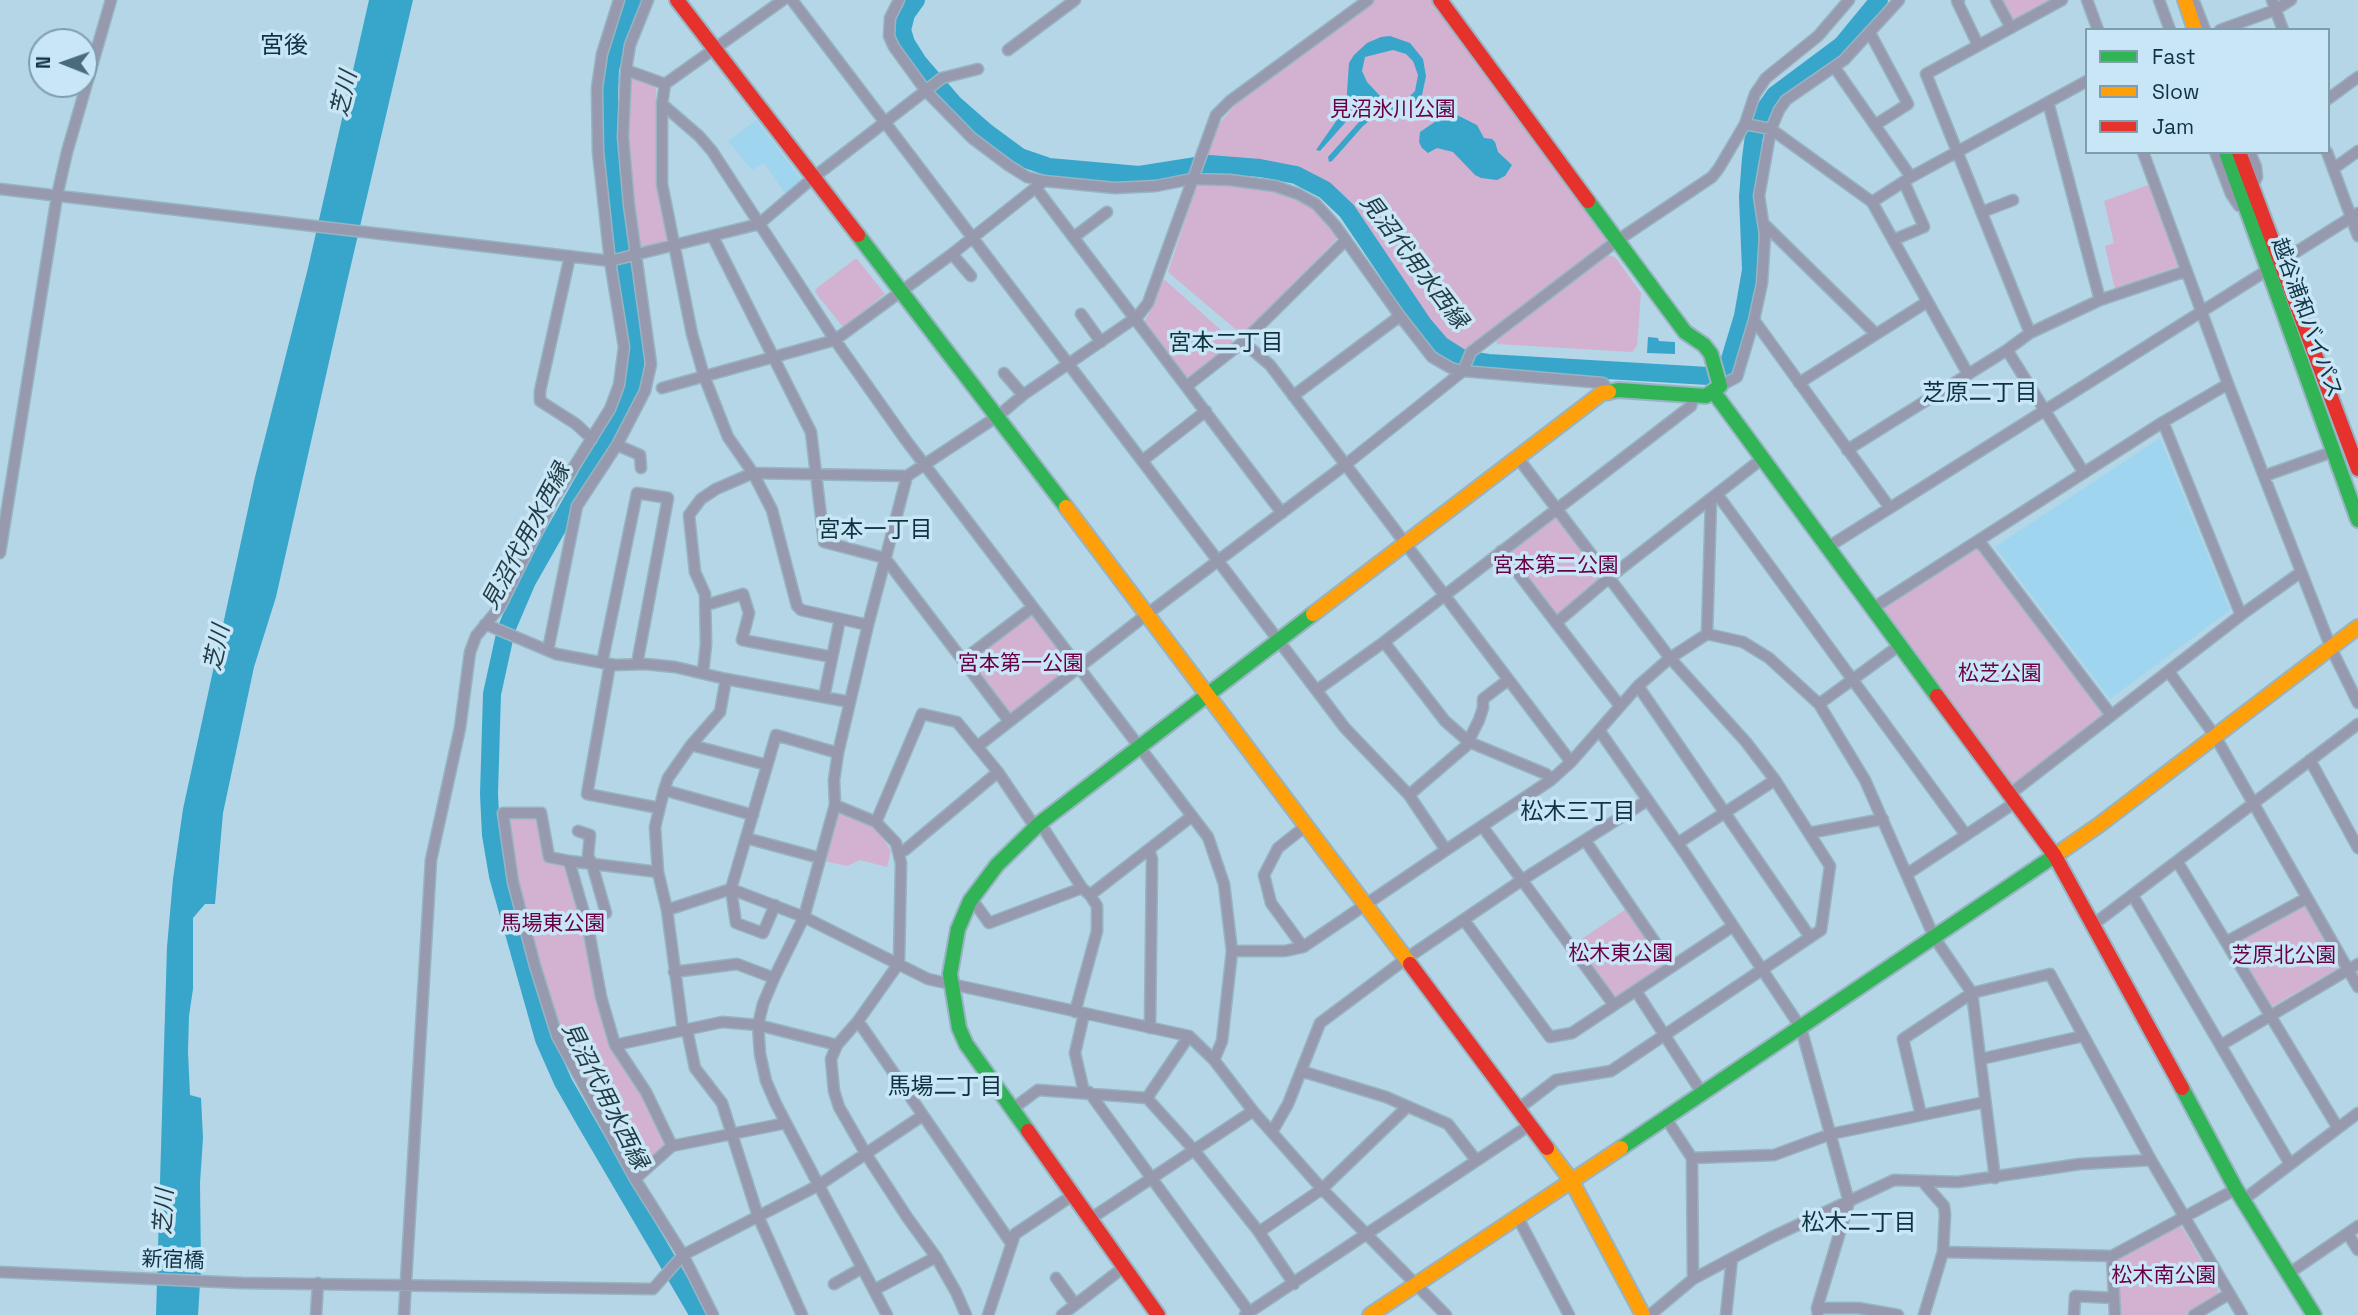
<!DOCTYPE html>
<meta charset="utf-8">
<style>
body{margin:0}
#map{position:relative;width:2358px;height:1315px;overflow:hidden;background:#b4d6e7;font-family:"Space Grotesk",sans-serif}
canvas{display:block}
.legend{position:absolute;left:2085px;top:28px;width:245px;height:126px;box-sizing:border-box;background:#c8e6f5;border:2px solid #7e9ead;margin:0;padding:9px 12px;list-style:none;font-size:21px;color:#103342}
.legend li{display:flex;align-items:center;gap:14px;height:35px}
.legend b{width:35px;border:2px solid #7e9ead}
.north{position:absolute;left:28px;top:28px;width:70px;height:70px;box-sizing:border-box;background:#c8e6f5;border:2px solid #7e9ead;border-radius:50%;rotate:271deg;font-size:19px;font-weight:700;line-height:28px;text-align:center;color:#103342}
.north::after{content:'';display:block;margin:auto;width:24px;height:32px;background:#496c7c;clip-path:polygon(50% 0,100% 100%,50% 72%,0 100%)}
</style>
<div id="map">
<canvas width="2358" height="1315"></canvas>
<ul class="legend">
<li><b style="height:9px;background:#30b455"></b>Fast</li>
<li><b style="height:9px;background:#ff9f0a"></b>Slow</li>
<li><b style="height:9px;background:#e5322d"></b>Jam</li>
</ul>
<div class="north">N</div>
</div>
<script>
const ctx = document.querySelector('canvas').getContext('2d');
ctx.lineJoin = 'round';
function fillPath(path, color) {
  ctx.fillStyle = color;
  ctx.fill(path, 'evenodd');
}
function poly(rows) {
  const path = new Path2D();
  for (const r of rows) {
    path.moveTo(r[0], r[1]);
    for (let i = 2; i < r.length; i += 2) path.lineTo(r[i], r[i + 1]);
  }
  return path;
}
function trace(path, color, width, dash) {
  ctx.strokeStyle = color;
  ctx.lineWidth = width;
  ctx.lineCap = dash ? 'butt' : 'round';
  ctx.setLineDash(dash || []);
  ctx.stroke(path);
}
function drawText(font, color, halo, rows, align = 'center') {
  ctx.font = font + ' "Space Grotesk","Noto Sans JP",sans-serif';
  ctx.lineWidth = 7;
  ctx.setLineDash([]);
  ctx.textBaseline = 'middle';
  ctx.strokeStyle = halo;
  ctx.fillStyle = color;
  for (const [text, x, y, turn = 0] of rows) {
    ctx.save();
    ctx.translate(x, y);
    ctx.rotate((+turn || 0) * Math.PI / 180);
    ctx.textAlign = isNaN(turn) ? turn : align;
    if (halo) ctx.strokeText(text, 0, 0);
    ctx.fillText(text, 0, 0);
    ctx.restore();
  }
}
const built = poly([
 [756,120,801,179,787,196,764,163,752,170,728,141],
 [2160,438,2230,610,2110,699,1995,547]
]);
const green = poly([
 [1374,0,1434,0,1612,241,1465,352,1452,346,1439,334,1357,214,1334,189,1300,168,1230,157,1207,156,1218,125,1243,96],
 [1999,0,2053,0,2010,22],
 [632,77,653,85,656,89,657,186,667,240,665,244,640,250,637,247,626,122,628,78],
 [1201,184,1248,186,1276,192,1311,207,1336,236,1336,240,1245,334,1240,333,1168,272,1196,187],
 [2151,184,2180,262,2178,266,2115,289,2105,246,2114,243,2104,201],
 [1606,255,1615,257,1641,293,1637,346,1632,352,1497,344,1496,337],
 [855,259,857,259,885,294,843,327,815,292,817,288],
 [1165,280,1232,340,1232,345,1190,378,1186,377,1144,322,1152,308,1161,281],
 [1553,517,1557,517,1603,578,1603,581,1558,614,1555,613,1510,554,1510,550],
 [1972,548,1978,548,2103,715,2103,718,2017,784,2012,783,1957,714,1881,610,1882,606],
 [1028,617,1034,617,1069,666,1069,669,1012,713,1007,712,971,665,971,660],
 [840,812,867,824,879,832,891,851,887,867,860,860,847,866,824,861,836,815],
 [507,813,536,815,538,819,547,862,561,863,564,866,582,930,603,1023,611,1050,641,1092,667,1145,639,1172,633,1171,559,1032,512,869],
 [2301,905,2305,906,2337,965,2337,969,2273,1006,2267,1006,2233,945,2235,941],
 [1626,909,1663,962,1663,967,1618,996,1613,995,1576,943],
 [2175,1225,2182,1227,2219,1291,2217,1294,2186,1315,2118,1315,2115,1261,2117,1257]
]);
const water = poly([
 [369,0,413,0,347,282,276,597,254,667,223,813,215,904,205,904,193,918,193,989,189,1016,188,1052,190,1095,201,1098,203,1138,200,1183,201,1268,198,1315,156,1315,167,947,173,879,183,809,255,477,308,268],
 [1390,36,1410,43,1423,59,1426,76,1422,95,1413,105,1376,115,1363,126,1332,161,1329,162,1328,157,1375,104,1375,101,1368,97,1320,151,1316,150,1346,107,1349,63,1354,55,1367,43,1381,37],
 [1393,50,1406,54,1413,61,1418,75,1415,91,1406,100,1397,102,1386,101,1382,98,1367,82,1362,71,1365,57],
 [1446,101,1453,113,1477,125,1484,138,1492,139,1495,142,1498,152,1512,165,1505,176,1497,180,1481,178,1475,175,1453,152,1437,148,1428,153,1422,148,1419,142,1420,132,1445,115,1443,102],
 [1648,337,1658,338,1659,341,1675,342,1675,354,1647,353]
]);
const stream = poly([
 [1681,337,1701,352]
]);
const river = poly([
 [635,0,618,40,610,69,609,97,611,151,636,343,635,367,629,394,619,419,527,581,506,630,492,694,489,794,491,835,498,876,544,1039,563,1082,587,1124,699,1315],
 [916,0,906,14,902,30,906,43,918,62,954,104,986,132,1020,157,1049,167,1139,175,1209,164,1260,168,1296,175,1325,190,1347,211,1423,324,1441,345,1463,359,1488,363,1708,376,1720,375,1727,369,1743,316,1751,270,1748,197,1751,158,1754,136,1763,112,1775,95,1842,45,1879,0]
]);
const street = poly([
 [783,0,665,84,662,104,662,184,692,334,704,376,728,437,753,473,772,510,797,606,801,610,868,625],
 [792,0,1345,728,1409,795,1446,850,1551,780,1571,762,1638,686,1670,658,1707,634,1743,642,1769,658,1819,704,1865,780,1934,937,1972,993,1995,1178],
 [899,0,890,18,889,36,894,47,926,91,972,138,1008,165,1027,177,1044,181,1115,188,1156,186,1191,179,1230,180,1275,186,1298,194,1316,204,1335,225,1400,316,1432,357,1451,368,1463,371,1471,352,1618,240,1712,177,1719,168,1745,124,1771,129,1872,202,1968,374],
 [1959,0,1957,1,1978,45],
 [1996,0,2011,28],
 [2087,0,2098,30],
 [2159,0,2170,30],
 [2272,0,2283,30],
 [2195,4,2205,30],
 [2220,30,2275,10,2291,0],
 [1870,33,1908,104,1875,125],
 [1008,50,1075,0],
 [1835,68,1911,177],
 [626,70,665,84],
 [2328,99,2358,77],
 [2048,102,2100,300],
 [662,104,699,136,712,151,835,340,905,439,1208,837,1224,884,1232,951,1222,1041,1214,1060],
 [1745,124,1755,94,1766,78,1818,36,1849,0],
 [2143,152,2228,384,2331,648,2358,703],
 [2215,152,2231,194,2239,206],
 [2250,152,2256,167,2257,177,2255,181],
 [2327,152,2358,236],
 [2333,169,2358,151],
 [1036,188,1282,513],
 [0,189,610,261,759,224,814,177,942,78,978,69],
 [1872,202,1911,177,2087,81],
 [1982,212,2013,200],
 [1764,224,1876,334],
 [713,237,811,432,824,542,885,558,1009,721],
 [1074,237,1107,212],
 [1893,240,1924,227,1904,182],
 [952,254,971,276],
 [570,256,540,391,540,401,576,424,592,439],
 [1081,314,1101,342],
 [1754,320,1890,508],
 [2030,333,1926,74,2062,0],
 [1243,342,1270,365,1571,762],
 [2007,350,2084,473],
 [1004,373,1023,395],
 [1799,383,1927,302],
 [1187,386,1243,342,1346,240],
 [1720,386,1737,377,1754,320,1762,283,1765,235,1759,196,1771,129,1779,110,1786,100,1844,60,1899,0],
 [662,388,835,340,952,254,1044,181],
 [1293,396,1400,316],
 [2163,422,2241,615],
 [617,445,640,455,641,468],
 [1847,450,2007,350,2030,333,2100,300,2186,271],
 [1142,461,1206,411],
 [2264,476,2332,452],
 [1717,494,1966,835],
 [1979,541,2111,715],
 [1828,547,2358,213],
 [1501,551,1620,706],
 [0,553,57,196,67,152,111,0],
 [706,605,743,594,749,613,742,640,832,657],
 [1873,608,2163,422,2228,384],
 [1556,623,1610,577,1763,458],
 [485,624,556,654,615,665,645,664,675,667,726,679,850,702],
 [1707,634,1711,500],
 [1384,642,1445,721,1469,742,1546,774,1551,780],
 [548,650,577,506,617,445,645,391,651,364,629,205,623,137,626,70,630,45,648,0],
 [963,660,1033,607],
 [602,663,637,493,668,498,637,664],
 [610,664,587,794,659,808],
 [2169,672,2215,736,2358,987],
 [703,673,706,644,705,594,695,572,689,515,701,499,716,489,753,473,907,476,998,416,1023,395,1138,316,1148,303,1216,115,1230,101,1368,0],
 [1638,686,1810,937],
 [1317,690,1384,642,1691,406,1694,395],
 [824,697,840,619],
 [1819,704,1900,645],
 [1599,730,1686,855,1801,1028,1849,1202,1817,1308,1818,1315],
 [691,745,720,712,726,679],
 [978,746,1146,615,1345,465,1463,371,1603,383,1609,391],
 [2310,760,2358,848],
 [664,790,753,815],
 [2010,794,2241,615,2301,572],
 [1409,795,1466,746,1479,720,1483,708,1483,699,1508,680],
 [835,805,876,822,896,843,901,863,899,963,858,1021,837,1045,831,1059,834,1091,839,1107,866,1154,907,1217,936,1257,956,1292,966,1315],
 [876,822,922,714,957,722,998,772,1035,827],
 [1040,823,1082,888,1090,895,1097,906,1097,931,1075,1012],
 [1482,826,1614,1005],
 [578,831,590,835,588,856,592,864,606,913],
 [1809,833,1883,819],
 [746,838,820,858],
 [1585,840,1672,967],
 [1678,843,1775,780],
 [1149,850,1152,859,1150,1028],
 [899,853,905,850,998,772],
 [569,861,549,857,541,813,503,813,513,882,535,966,557,1036,635,1179,683,1255,713,1315],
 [2177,861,2338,1128],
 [658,872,569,861,588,927,601,997,615,1045,646,1092,672,1146,786,1123],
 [1907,874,2016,802],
 [1090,895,1192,816],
 [2133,896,2290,1164],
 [970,901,976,905,989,923,1082,888],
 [775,905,763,933,736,923,731,889,776,735,838,753],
 [667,910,731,889,804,917,928,979,1189,1036,1214,1060,1253,1111,1322,1189,1446,1315],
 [1464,920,1550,1037,1572,1033,1733,926],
 [2094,924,2358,724],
 [2226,942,2307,898],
 [1303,947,1271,903,1264,875,1278,848,1307,825],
 [1232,951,1285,951,1303,947,1446,850],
 [674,972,737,964,774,978],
 [1636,991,1702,1093],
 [858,1021,1011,1243],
 [687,1030,695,1068,722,1103,758,1216,802,1315],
 [683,1031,667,910,658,872,655,827,664,790,668,778,691,745,767,765],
 [615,1045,722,1022,758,1025,837,1045],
 [2221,1045,2358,964],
 [1981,1059,2083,1036],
 [1301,1071,1386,1097,1448,1124,1476,1160],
 [1084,1092,1075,1053,1084,1014],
 [1089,1092,1249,1312],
 [1147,1098,1189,1036],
 [1518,1109,1556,1080,1611,1071,1821,930,1830,866,1775,780,1746,742,1670,658,1518,458],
 [1011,1110,1038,1090,1147,1098,1194,1150,1259,1232,1294,1284],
 [1921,1115,1903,1039,1972,993,2050,974,2151,1160,2242,1315],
 [1665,1117,1692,1158,1693,1279],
 [1272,1132,1288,1104,1320,1023,1407,958,1522,880,1648,800],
 [1692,1158,1774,1155,1831,1134,1985,1102],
 [635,1179,672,1146],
 [1922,1181,1944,1206,1945,1215,1943,1252,1924,1315],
 [2243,1200,2358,1113],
 [1517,1216,1569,1315],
 [1090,1219,1253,1111],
 [1259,1232,1322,1189,1407,1107],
 [2348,1234,2358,1250],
 [1943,1252,2112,1256,2236,1189],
 [2112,1256,2115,1315],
 [0,1272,242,1283,653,1289,683,1255,819,1185,922,1116],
 [2288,1274,2358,1226],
 [1056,1278,1075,1304],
 [834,1284,862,1268],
 [874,1290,936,1257],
 [1817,1308,1858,1308,1898,1315],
 [316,1315,318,1283],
 [404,1315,431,860,460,728,470,652,476,636,500,607,552,502,610,409,619,385,624,347,610,261,598,152,597,88,602,54,619,0],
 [887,1315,776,1104,766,1081,760,1054,758,1025,763,1004,774,978,804,917,835,805,834,780,838,753,868,625,907,476],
 [988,1315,1015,1234,1073,1195],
 [1062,1315,1124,1267],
 [1245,1315,1530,1125],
 [1650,1315,1693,1279,1772,1237,1894,1180,1958,1182,2080,1164,2151,1160],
 [1726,1315,1732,1258],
 [2074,1315,2075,1296,2114,1298],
 [2194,1315,2229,1294]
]);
const fast = poly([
 [2226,152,2358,520],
 [1588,201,1685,332,1704,345,1711,354,1720,386,1706,396,1618,390,1609,392],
 [858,235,1066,507],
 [1713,391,1937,696],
 [2182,1088,2236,1189,2314,1315],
 [1028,1131,966,1044,959,1028,950,974,958,929,970,901,997,865,1040,823,1313,614],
 [1621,1148,2063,850]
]);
const slow = poly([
 [2185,0,2195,30],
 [1066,507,1410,964],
 [1313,614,1602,393,1609,392],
 [2063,850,2099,825,2358,627],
 [1547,1148,1571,1180,1643,1315],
 [1370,1315,1621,1148]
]);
const jam = poly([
 [677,0,858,235],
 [1440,0,1588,201],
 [2239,152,2358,469],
 [1937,696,2055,856,2182,1088],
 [1410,964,1547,1148],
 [1028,1131,1158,1315]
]);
const parkNames = [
 ["見沼氷川公園",1393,110],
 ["宮本第二公園",1556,566],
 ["宮本第一公園",1021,664],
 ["松芝公園",2000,674],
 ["馬場東公園",553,924],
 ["松木東公園",1621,954],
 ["芝原北公園",2284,956],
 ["松木南公園",2164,1276]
];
const streetNames = [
 ["越谷浦和バイパス",2306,318,70],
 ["新宿橋",173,1261,2]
];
const waterNames = [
 ["芝川",345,94,-77],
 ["見沼代用水西縁",1413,262,53],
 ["見沼代用水西縁",527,537,-62],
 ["芝川",218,648,-78],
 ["見沼代用水西縁",604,1096,63],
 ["芝川",165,1212,-87]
];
const neighbourhoodNames = [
 ["宮本二丁目",1226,344],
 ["芝原二丁目",1980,394],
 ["宮本一丁目",875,531],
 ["松木三丁目",1578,813],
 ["馬場二丁目",945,1088],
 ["松木二丁目",1859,1224]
];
const quarterNames = [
 ["宮後",284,46]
];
fillPath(built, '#9fd5ef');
fillPath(green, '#d3b1d0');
fillPath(water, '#38a6cb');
trace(stream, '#38a6cb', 2.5);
trace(river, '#38a6cb', 18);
trace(street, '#97b4c2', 13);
trace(fast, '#97b4c2', 18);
trace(slow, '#97b4c2', 18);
trace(jam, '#97b4c2', 18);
trace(street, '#979aaf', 10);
trace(fast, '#30b455', 14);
trace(slow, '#ff9f0a', 14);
trace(jam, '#e5322d', 14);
drawText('21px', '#6a0045', '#c8e6f5', parkNames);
drawText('21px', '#103342', '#c8e6f5', streetNames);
drawText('italic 23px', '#233b46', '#c8e6f5', waterNames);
drawText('23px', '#103342', '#c8e6f5', neighbourhoodNames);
drawText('24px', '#103342', '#c8e6f5', quarterNames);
</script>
